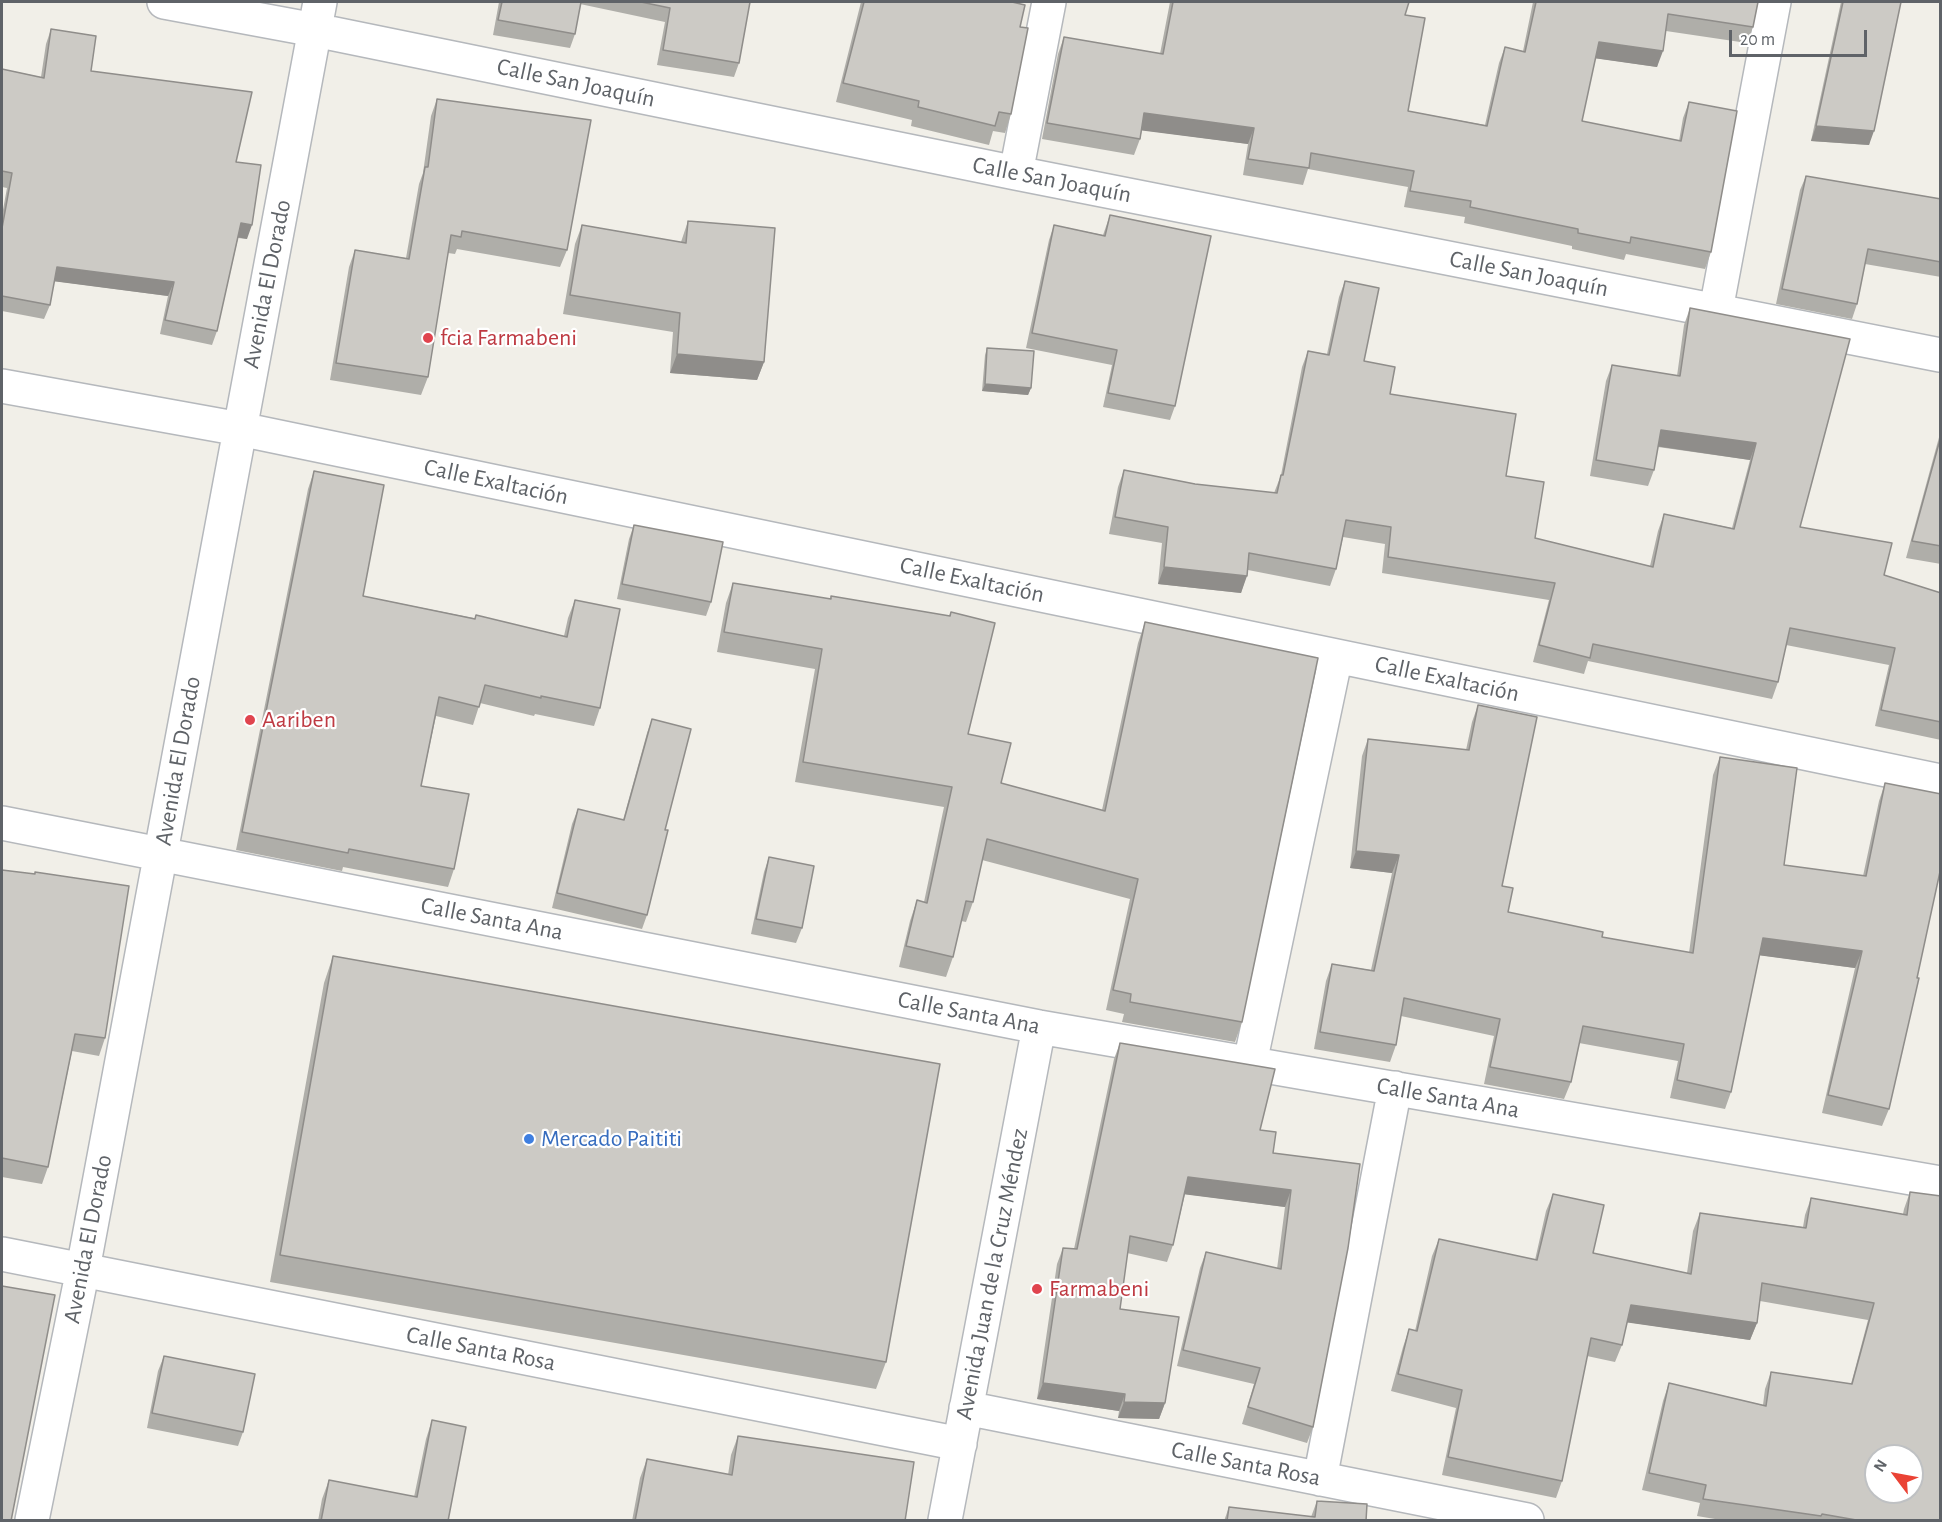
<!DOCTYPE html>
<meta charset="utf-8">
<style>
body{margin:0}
#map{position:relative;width:1942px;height:1522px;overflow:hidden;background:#f1efe8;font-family:"Alegreya Sans",sans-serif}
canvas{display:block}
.frame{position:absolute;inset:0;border:3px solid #5f6368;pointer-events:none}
.north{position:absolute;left:1864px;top:1444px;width:60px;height:60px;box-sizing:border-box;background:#fff;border:2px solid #bfc1c3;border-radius:50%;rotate:302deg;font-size:16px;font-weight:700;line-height:24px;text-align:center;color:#5f6368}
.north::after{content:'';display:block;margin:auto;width:21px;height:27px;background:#ea4335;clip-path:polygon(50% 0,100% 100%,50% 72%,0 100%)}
.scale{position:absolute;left:1729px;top:30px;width:138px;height:27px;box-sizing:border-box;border:3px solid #5f6368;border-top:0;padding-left:8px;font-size:18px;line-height:21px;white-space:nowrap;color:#5f6368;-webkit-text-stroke:4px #fff;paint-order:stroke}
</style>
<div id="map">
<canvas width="1942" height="1522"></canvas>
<div class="frame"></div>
<div class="north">N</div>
<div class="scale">20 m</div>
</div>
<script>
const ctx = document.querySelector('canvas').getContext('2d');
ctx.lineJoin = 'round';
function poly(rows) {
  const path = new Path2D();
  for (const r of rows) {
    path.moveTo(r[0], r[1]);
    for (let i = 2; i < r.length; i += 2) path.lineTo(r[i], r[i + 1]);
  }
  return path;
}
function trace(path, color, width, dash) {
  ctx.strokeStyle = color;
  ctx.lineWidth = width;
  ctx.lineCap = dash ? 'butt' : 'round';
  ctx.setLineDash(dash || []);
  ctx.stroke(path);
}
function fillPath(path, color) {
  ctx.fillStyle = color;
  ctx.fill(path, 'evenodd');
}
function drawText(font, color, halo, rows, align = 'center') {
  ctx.font = font + ' "Alegreya Sans",sans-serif';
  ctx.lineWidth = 4.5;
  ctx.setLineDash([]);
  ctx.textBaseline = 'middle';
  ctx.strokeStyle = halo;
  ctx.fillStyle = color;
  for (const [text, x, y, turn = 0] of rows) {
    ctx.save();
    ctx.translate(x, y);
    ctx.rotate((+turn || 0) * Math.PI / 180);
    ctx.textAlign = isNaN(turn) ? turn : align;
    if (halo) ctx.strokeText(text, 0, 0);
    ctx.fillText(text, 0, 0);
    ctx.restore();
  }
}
const minor = poly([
 [164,2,315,30,1016,173,1940,355],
 [1016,173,1049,2],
 [1716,310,1774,2],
 [2,386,240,429,1940,781],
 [2,823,1039,1027,1940,1183],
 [1250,1063,1336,656],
 [2,1254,960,1444],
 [966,1408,1527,1520],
 [1320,1479,1395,1088],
 [32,1520,83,1269,320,2],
 [945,1520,1039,1027]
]);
const wall = poly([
 [499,2,750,2,739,63,734,77,657,65,665,22,580,4,575,34,570,48,493,35],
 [861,2,1012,2,1020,27,1011,114,1005,133,993,131,989,145,911,126,912,120,836,102],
 [1170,2,1409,2,1405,15,1408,111,1485,125,1499,63,1505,47,1523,51,1533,2,1758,2,1753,27,1747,43,1666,31,1657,67,1595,58,1582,121,1679,141,1683,118,1689,102,1711,252,1705,269,1626,254,1624,260,1572,249,1572,246,1464,223,1465,217,1404,207,1408,187,1308,169,1303,185,1243,175,1248,144,1142,130,1140,139,1134,155,1042,139,1058,54,1064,37,1160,54],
 [1841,2,1901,2,1869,145,1811,141],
 [51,29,91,71,236,162,247,239,238,238,217,331,212,345,160,334,168,296,54,281,50,305,44,319,2,311,2,215,7,188,2,187,2,69,41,77,46,44],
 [437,99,567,250,560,267,457,249,455,254,448,253,428,377,421,395,330,380,349,267,355,250,406,258,419,184,423,173,431,116],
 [1806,176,1941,199,1941,277,1865,264,1857,304,1852,319,1776,304,1800,190],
 [1110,215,1175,406,1170,420,1103,407,1112,365,1026,348,1049,240,1054,225,1103,235],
 [688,221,764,362,757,380,670,373,673,332,563,314,575,244,582,225,681,242],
 [1345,281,1364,361,1390,394,1506,476,1535,538,1650,566,1658,531,1664,514,1732,528,1750,460,1658,447,1654,470,1648,486,1590,476,1606,381,1612,365,1677,376,1684,325,1690,308,1800,527,1884,575,1941,593,1941,740,1875,726,1889,665,1786,645,1778,682,1772,699,1588,661,1584,674,1533,662,1549,600,1382,573,1385,544,1343,537,1336,569,1330,586,1248,570,1241,593,1158,584,1162,543,1109,534,1118,487,1124,470,1195,484,1274,493,1281,475,1302,367,1308,351,1327,354,1339,297],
 [987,348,1031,388,1028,395,982,391,985,355],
 [1941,430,1941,564,1906,558],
 [314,471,363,596,564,636,568,618,575,600,600,708,594,726,535,714,534,716,480,703,473,725,436,716,421,786,454,869,448,887,343,867,342,871,236,850,308,489],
 [634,525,711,602,706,616,617,599,629,539],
 [733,583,830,599,831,596,949,616,951,612,968,734,1001,783,1102,810,1138,643,1145,622,1242,1022,1235,1042,1122,1022,1124,1014,1106,1010,1130,899,982,860,973,902,966,922,961,921,953,957,946,977,899,967,910,921,917,900,924,902,944,807,795,782,815,669,717,652,726,603],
 [1478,705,1502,886,1508,912,1602,937,1689,953,1713,775,1720,757,1784,865,1863,876,1879,801,1885,783,1889,1109,1882,1126,1822,1113,1855,968,1759,955,1731,1092,1725,1109,1670,1098,1678,1061,1579,1043,1571,1082,1564,1099,1484,1084,1494,1036,1401,1016,1396,1045,1390,1062,1314,1049,1326,981,1332,964,1371,970,1392,873,1350,868,1362,756,1368,739,1466,750,1472,722],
 [652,719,665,830,647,915,642,929,552,908,572,824,578,809,623,820,647,733],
 [769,857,802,928,796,943,751,934,764,872],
 [2,870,105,1038,99,1056,72,1051,48,1167,42,1184,2,1177],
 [333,956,886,1362,876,1389,270,1282,324,983],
 [1120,1043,1260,1130,1273,1153,1360,1164,1313,1427,1307,1443,1242,1424,1254,1384,1177,1366,1200,1268,1206,1252,1277,1269,1285,1207,1185,1194,1173,1245,1167,1262,1127,1253,1120,1309,1165,1403,1159,1419,1118,1418,1119,1411,1037,1399,1057,1264,1063,1248,1074,1249,1114,1059],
 [1910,1192,1941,1521,1727,1521,1697,1516,1700,1503,1642,1490,1663,1401,1669,1383,1763,1405,1765,1389,1771,1372,1851,1384,1868,1320,1760,1301,1757,1323,1750,1340,1627,1322,1622,1345,1615,1362,1587,1356,1562,1481,1556,1498,1442,1475,1456,1408,1391,1391,1403,1347,1409,1329,1415,1331,1432,1256,1439,1239,1535,1260,1546,1211,1553,1194,1593,1253,1687,1273,1693,1231,1700,1213,1803,1227,1805,1215,1811,1198,1903,1214,1904,1209],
 [164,1356,243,1432,238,1446,147,1428,158,1371],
 [432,1420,448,1521,318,1521,322,1499,329,1480,414,1497,426,1439],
 [738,1436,905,1521,632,1521,640,1478,647,1459,728,1475,731,1455],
 [1317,1501,1366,1521,1224,1521,1229,1507,1311,1517]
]);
const shadedWall = poly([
 [1599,42,1663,51,1657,67,1593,58],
 [1144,113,1254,128,1248,144,1138,130],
 [1816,126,1874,131,1869,145,1811,141],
 [241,223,252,225,247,239,236,237],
 [57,267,174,282,168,296,52,281],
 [677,354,764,362,757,380,670,373],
 [985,384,1031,388,1028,395,982,391],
 [1661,430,1756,443,1750,460,1655,446],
 [1164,567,1247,576,1241,593,1158,584],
 [1356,851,1399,855,1392,873,1350,868],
 [1763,938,1862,951,1855,968,1757,955],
 [1188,1177,1291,1190,1285,1207,1182,1194],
 [1631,1305,1757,1323,1750,1340,1624,1322],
 [1043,1383,1125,1394,1119,1411,1037,1399],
 [1124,1402,1165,1403,1159,1419,1118,1418]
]);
const building = poly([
 [502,2,581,2,575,34,498,20,502,2],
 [641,2,750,2,739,63,663,50,670,8,641,2],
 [864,2,1012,2,1025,5,1020,27,1028,28,1011,114,999,112,995,126,918,107,919,101,843,83,864,2],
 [1173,2,1409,2,1405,15,1425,18,1408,111,1487,126,1505,47,1525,52,1536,2,1758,2,1753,27,1668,14,1663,51,1599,42,1582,121,1681,141,1689,102,1737,111,1711,252,1631,237,1630,243,1578,233,1578,229,1470,207,1471,201,1410,191,1414,171,1311,153,1309,168,1248,159,1254,128,1144,113,1140,139,1047,123,1064,37,1163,54,1173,2],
 [1843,2,1901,2,1874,131,1816,126,1843,2],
 [51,29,96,36,91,71,252,92,236,162,261,165,252,225,241,223,217,331,165,320,174,282,57,267,50,305,2,296,2,228,12,173,2,171,2,69,44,78,51,29],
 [437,99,591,120,567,250,462,231,461,237,451,235,428,377,336,363,355,250,409,259,425,167,428,167,437,99],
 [1806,176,1941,199,1941,262,1868,249,1857,304,1782,289,1806,176],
 [1110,215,1211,236,1175,406,1108,393,1117,350,1032,333,1054,225,1105,236,1110,215],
 [688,221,775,228,764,362,677,354,680,313,570,295,582,225,686,243,688,221],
 [1345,281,1379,288,1364,361,1395,367,1390,394,1516,414,1506,476,1544,482,1535,538,1653,567,1664,514,1734,529,1756,443,1661,430,1654,470,1596,460,1612,365,1680,376,1690,308,1850,339,1800,527,1892,543,1884,575,1941,593,1941,722,1881,710,1895,648,1790,628,1778,682,1593,644,1590,658,1539,645,1555,583,1388,557,1391,527,1346,520,1336,569,1249,553,1247,576,1164,567,1168,527,1115,517,1124,470,1195,484,1277,493,1281,475,1283,475,1308,351,1329,355,1345,281],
 [987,348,1034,351,1031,388,985,384,987,348],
 [1941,436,1941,546,1912,541,1941,436],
 [314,471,384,485,363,596,475,619,476,615,567,637,575,600,620,609,600,708,541,696,541,698,485,685,479,707,439,697,421,786,469,794,454,869,349,849,348,853,242,832,314,471],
 [634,525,723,542,711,602,622,584,634,525],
 [733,583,831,599,831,596,950,616,951,612,995,623,968,734,1011,743,1001,783,1105,811,1145,622,1318,658,1242,1022,1130,1002,1131,994,1113,990,1138,879,987,839,973,902,966,901,953,957,906,946,917,900,927,903,952,787,803,762,822,649,724,632,733,583],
 [1478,705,1537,717,1502,886,1513,888,1508,912,1603,932,1602,937,1693,953,1720,757,1797,768,1784,865,1866,876,1885,783,1941,794,1941,867,1917,978,1919,978,1889,1109,1828,1095,1862,951,1763,938,1731,1092,1677,1080,1684,1044,1583,1026,1571,1082,1490,1067,1500,1019,1404,998,1396,1045,1320,1032,1332,964,1374,971,1399,855,1356,851,1368,739,1469,750,1478,705],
 [652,719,691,729,665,830,668,830,647,915,557,893,578,809,624,820,652,719],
 [769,857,814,866,802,928,756,919,769,857],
 [2,870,35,874,35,872,129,886,105,1038,75,1034,48,1167,2,1158,2,870],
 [333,956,940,1064,886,1362,280,1255,333,956],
 [1120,1043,1275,1069,1260,1130,1276,1132,1273,1153,1360,1164,1348,1248,1313,1427,1248,1407,1260,1368,1183,1350,1206,1252,1281,1269,1291,1190,1188,1177,1173,1245,1130,1236,1120,1309,1179,1317,1165,1403,1124,1402,1125,1394,1043,1383,1063,1248,1077,1249,1120,1043],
 [1910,1192,1941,1196,1941,1521,1862,1521,1822,1514,1821,1516,1703,1499,1706,1485,1649,1473,1669,1383,1766,1406,1771,1372,1852,1384,1874,1303,1762,1283,1757,1323,1631,1305,1622,1345,1591,1338,1562,1481,1448,1457,1462,1390,1398,1374,1409,1329,1417,1331,1439,1239,1537,1260,1553,1194,1604,1205,1593,1253,1691,1274,1700,1213,1806,1228,1811,1198,1907,1215,1910,1192],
 [1876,1456,1912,1456,1912,1492,1876,1492,1876,1456],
 [2,1286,55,1295,11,1521,2,1521,2,1286],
 [164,1356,255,1374,243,1432,152,1413,164,1356],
 [432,1420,466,1427,448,1521,321,1521,329,1480,417,1497,432,1420],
 [738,1436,914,1462,905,1521,635,1521,647,1459,732,1475,738,1436],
 [1317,1501,1367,1504,1366,1521,1227,1521,1229,1507,1315,1517,1317,1501]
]);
const markers = [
 [428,338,6,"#e0444e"],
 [250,720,6,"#e0444e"],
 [529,1139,6,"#3f7fe0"],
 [1037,1289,6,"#e0444e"]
];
const streetNames = [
 ["Calle San Joaquín",576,83,12],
 ["Calle San Joaquín",1052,180,11],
 ["Calle San Joaquín",1529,274,11],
 ["Avenida El Dorado",267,284,-79],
 ["Calle Exaltación",496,482,12],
 ["Calle Exaltación",972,580,12],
 ["Calle Exaltación",1447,679,12],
 ["Avenida El Dorado",178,761,-80],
 ["Calle Santa Ana",492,919,11],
 ["Calle Santa Ana",969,1013,11],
 ["Calle Santa Ana",1448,1098,10],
 ["Avenida El Dorado",88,1239,-79],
 ["Avenida Juan de la Cruz Méndez",992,1274,-79],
 ["Calle Santa Rosa",481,1349,11],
 ["Calle Santa Rosa",1246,1464,11]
];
const healthNames = [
 ["fcia Farmabeni",440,338],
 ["Aariben",262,720],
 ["Farmabeni",1049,1289]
];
const shopNames = [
 ["Mercado Paititi",541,1139]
];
trace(minor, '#b5b8bc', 36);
trace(minor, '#fff', 33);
fillPath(wall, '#afaea9');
fillPath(shadedWall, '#8f8d8a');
fillPath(building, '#cccac5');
trace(building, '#8f8d8a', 1.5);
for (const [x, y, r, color] of markers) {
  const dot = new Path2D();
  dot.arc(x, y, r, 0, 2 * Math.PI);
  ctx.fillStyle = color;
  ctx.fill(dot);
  trace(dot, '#fff', 2);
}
drawText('24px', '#5f6368', '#fff', streetNames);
drawText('24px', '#be3a42', '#fff', healthNames, 'left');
drawText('24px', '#366cbe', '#fff', shopNames, 'left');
</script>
